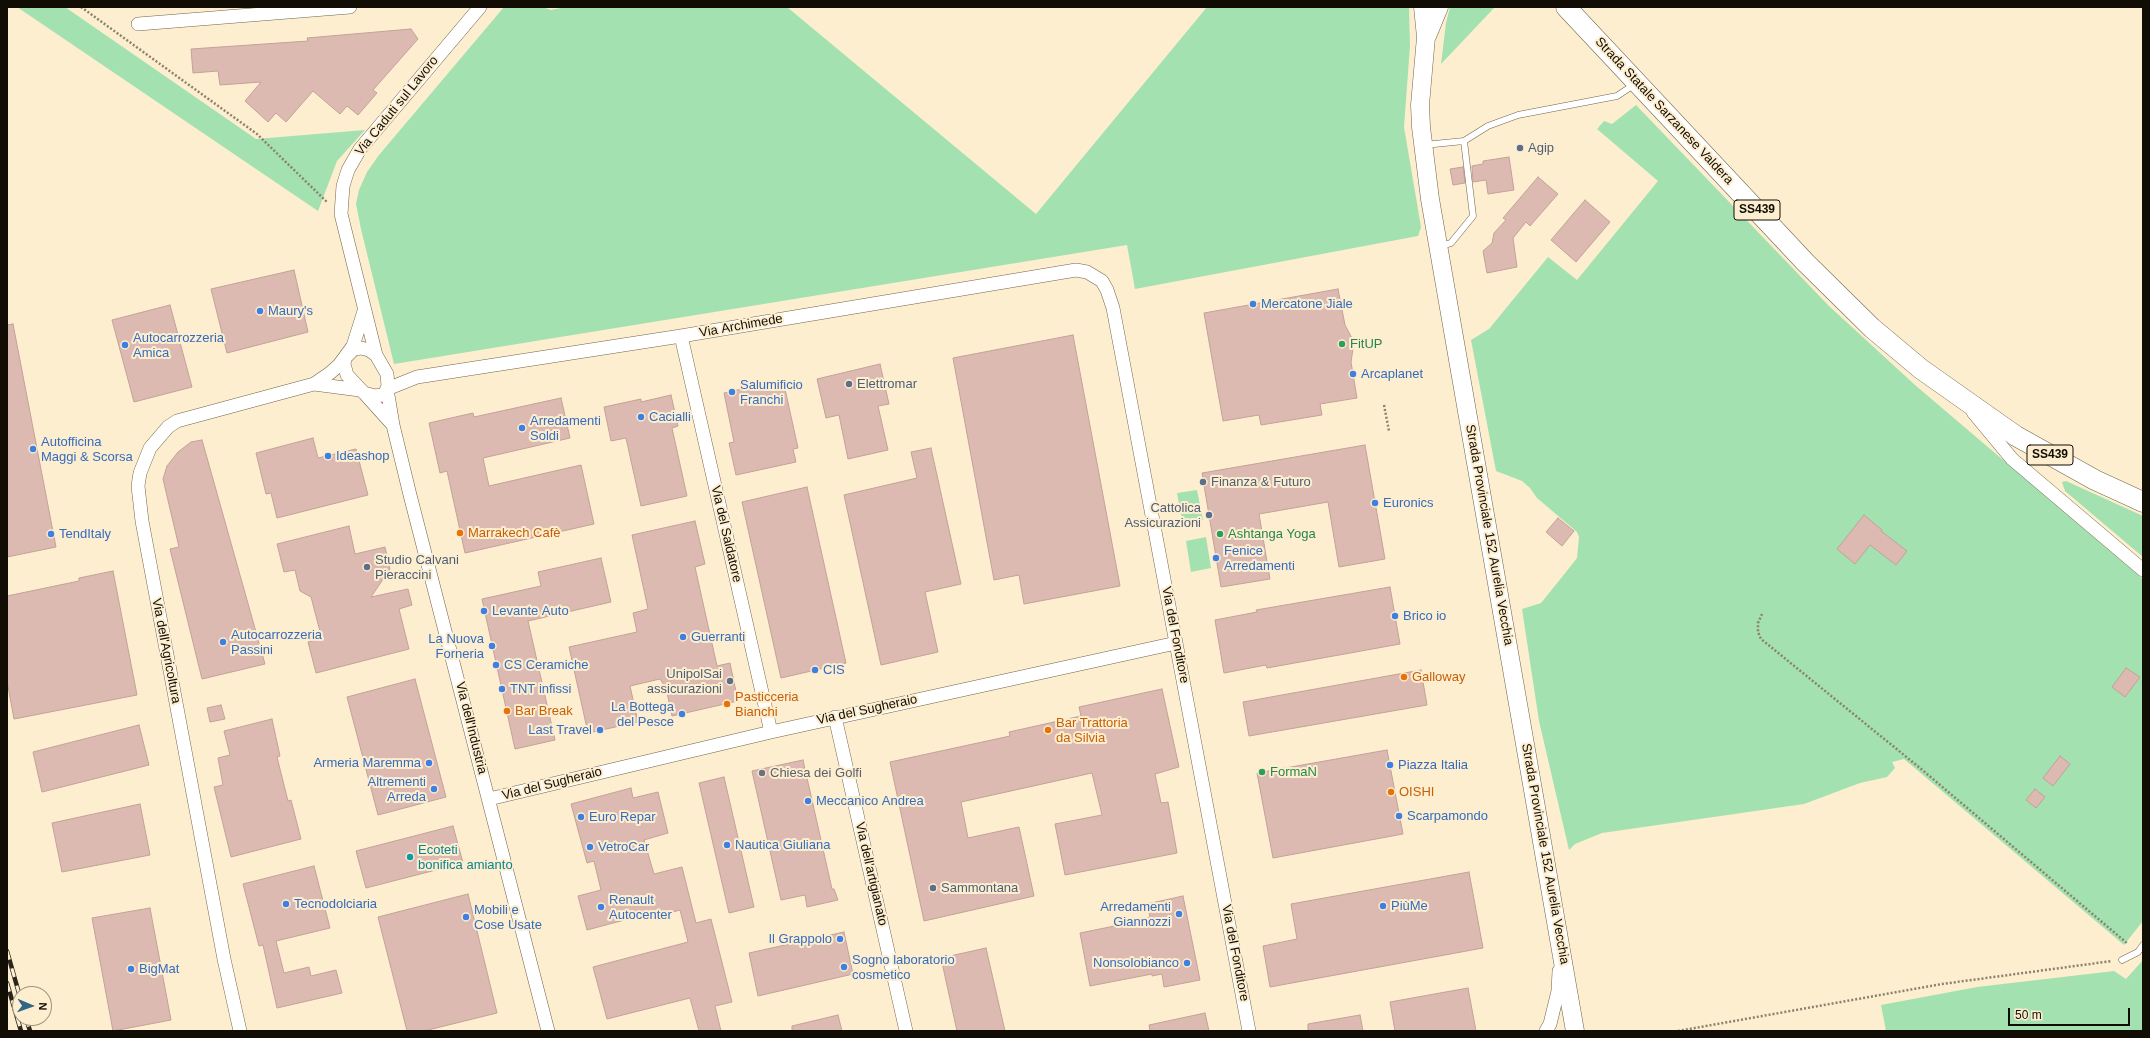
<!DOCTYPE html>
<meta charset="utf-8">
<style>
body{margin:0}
#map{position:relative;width:2150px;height:1038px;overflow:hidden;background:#fdeed0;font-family:Helvetica,sans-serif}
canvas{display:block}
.frame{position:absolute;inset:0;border:8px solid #110c04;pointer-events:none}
.north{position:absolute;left:12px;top:986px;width:40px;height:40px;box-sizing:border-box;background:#fdeed0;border:1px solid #9f947e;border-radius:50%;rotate:92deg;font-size:11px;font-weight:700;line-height:16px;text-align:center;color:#110c04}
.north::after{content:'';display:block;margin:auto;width:14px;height:18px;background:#336683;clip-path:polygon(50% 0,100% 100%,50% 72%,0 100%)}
.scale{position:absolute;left:2008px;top:1008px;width:122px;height:18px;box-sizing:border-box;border:2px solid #110c04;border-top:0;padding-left:5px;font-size:12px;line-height:14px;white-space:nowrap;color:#110c04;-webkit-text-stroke:3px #fdeed0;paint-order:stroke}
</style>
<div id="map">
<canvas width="2150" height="1038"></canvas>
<div class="frame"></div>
<div class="north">N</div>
<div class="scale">50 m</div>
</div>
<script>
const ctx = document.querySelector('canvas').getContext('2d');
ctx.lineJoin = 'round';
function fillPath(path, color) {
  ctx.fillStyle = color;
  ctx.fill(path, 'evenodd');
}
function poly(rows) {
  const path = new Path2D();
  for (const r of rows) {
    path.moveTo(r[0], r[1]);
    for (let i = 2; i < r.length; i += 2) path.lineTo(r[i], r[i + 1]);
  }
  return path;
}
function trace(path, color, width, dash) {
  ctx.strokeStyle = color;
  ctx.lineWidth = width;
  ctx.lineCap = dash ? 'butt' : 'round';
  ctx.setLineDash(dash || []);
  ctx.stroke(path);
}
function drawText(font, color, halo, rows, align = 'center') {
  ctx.font = font + ' Helvetica,sans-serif';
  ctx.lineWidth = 4;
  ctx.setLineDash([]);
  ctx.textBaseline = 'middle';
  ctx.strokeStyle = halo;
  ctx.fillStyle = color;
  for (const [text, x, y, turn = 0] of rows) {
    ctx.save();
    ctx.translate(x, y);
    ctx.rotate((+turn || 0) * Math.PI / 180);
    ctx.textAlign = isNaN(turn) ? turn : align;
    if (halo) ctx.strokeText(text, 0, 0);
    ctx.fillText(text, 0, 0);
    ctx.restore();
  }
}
const green = poly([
 [17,7,65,7,256,139,365,130,337,161,318,211],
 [504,7,542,7,551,10,566,7,787,7,1036,214,1207,7,1409,7,1410,46,1404,127,1421,227,1418,236,1135,289,1127,245,394,364,361,229,356,204,359,190,367,172,379,155],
 [1450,7,1495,7,1441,64,1446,23],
 [1636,105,1829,306,1915,385,2143,579,2143,921,2124,945,1904,759,1892,762,1895,768,1887,777,1860,783,1804,804,1602,833,1575,844,1569,850,1539,721,1522,609,1541,603,1562,577,1577,558,1579,537,1577,532,1537,498,1530,488,1522,481,1496,471,1471,340,1489,329,1548,257,1577,280,1658,181,1597,129,1604,121,1612,124],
 [2066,481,2143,516,2143,557,2065,491,2062,482],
 [1197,490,1203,520,1183,524,1177,493],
 [1206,537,1211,568,1191,572,1186,541],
 [2143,960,2143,1031,1886,1031,1881,1005,1977,987,2114,971,2126,979]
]);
const building = poly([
 [411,29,418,39,373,90,377,93,358,115,347,106,340,114,313,91,286,122,276,113,268,122,245,101,261,82,220,85,218,71,193,73,191,49,308,41,307,38,411,29],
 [1509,157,1514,190,1488,194,1486,180,1473,182,1472,166,1483,164,1483,161,1509,157],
 [1463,167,1465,183,1453,185,1450,169,1463,167],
 [1538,177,1558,194,1530,226,1526,222,1513,238,1517,267,1487,273,1483,251,1492,243,1494,233,1506,220,1503,218,1538,177],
 [1585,200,1610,222,1576,262,1551,240,1585,200],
 [294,270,308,332,227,353,211,289,294,270],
 [1338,289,1345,325,1354,342,1351,362,1357,398,1320,404,1322,415,1261,425,1259,415,1223,421,1204,313,1338,289],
 [170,305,192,387,134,402,112,320,170,305],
 [13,324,56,547,7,557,7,325,13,324],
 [1073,335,1120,586,1024,604,1019,575,994,580,953,358,1073,335],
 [880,364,889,404,878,406,888,450,848,459,839,415,826,418,817,379,880,364],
 [783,380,798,448,793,449,796,462,736,475,729,443,734,442,724,393,783,380],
 [671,395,678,426,672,428,687,496,641,506,626,438,611,441,604,407,641,399,641,402,671,395],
 [561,398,570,438,483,458,489,486,581,465,594,524,465,553,447,471,440,473,429,423,473,413,474,417,561,398],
 [313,438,318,458,356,449,368,495,277,518,271,493,266,494,256,453,313,438],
 [202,440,265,664,202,679,170,549,179,547,163,479,167,466,178,452,191,442,202,440],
 [1365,445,1385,559,1339,567,1328,502,1259,514,1270,579,1221,587,1202,473,1365,445],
 [931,448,961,584,925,592,938,652,881,665,844,495,917,478,911,452,931,448],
 [807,487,846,663,781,678,742,502,807,487],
 [1864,515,1882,530,1881,531,1907,551,1896,565,1870,545,1855,564,1837,549,1864,515],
 [1558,518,1574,531,1562,546,1546,532,1558,518],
 [695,521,705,564,695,567,717,666,730,663,738,701,672,716,666,688,660,679,630,686,638,722,588,733,569,647,637,632,633,613,648,609,632,535,695,521],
 [349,526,355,554,385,547,390,569,371,597,408,589,412,605,399,609,409,649,316,673,308,642,322,639,311,597,300,591,295,570,284,572,277,544,349,526],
 [601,558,611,602,528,621,555,740,515,749,482,599,541,586,538,572,601,558],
 [113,571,137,695,14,719,7,681,7,596,79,581,79,578,113,571],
 [1390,587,1400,644,1267,668,1266,665,1224,673,1215,620,1257,612,1256,610,1390,587],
 [2126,668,2140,677,2125,697,2112,687,2126,668],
 [1421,670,1427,705,1249,736,1243,702,1421,670],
 [415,679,446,797,378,815,347,697,415,679],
 [1162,689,1179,767,1155,774,1161,803,1168,802,1177,853,1065,875,1055,824,1102,815,1092,773,961,802,968,838,1019,827,1034,896,924,921,890,762,1010,736,1009,732,1081,716,1079,707,1162,689],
 [221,705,225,719,210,722,207,708,221,705],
 [272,719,280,756,277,757,288,801,291,800,301,839,231,857,214,787,223,785,218,758,230,755,224,731,272,719],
 [139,725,149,765,42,792,33,752,139,725],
 [1387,750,1403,834,1273,858,1257,773,1387,750],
 [2060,756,2070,764,2053,786,2043,778,2060,756],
 [803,760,832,889,834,889,838,900,807,907,805,895,781,900,752,771,803,760],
 [724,777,754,907,729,913,699,783,724,777],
 [631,788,633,798,658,792,668,833,644,840,654,874,682,867,696,923,711,919,732,1002,715,1006,721,1031,699,1031,690,998,607,1019,593,967,688,942,680,910,663,915,662,910,587,930,578,896,601,890,594,861,587,863,571,804,631,788],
 [2035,789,2045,797,2036,808,2026,800,2035,789],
 [140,804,150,855,62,872,52,823,140,804],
 [453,826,463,863,366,888,356,851,453,826],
 [314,866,330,928,276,941,284,973,309,967,311,976,336,970,342,993,277,1008,263,945,259,946,243,884,314,866],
 [1469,872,1483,948,1270,987,1263,946,1297,939,1291,904,1469,872],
 [468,894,497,1013,424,1031,407,1031,378,917,468,894],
 [1183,896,1200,980,1164,987,1162,974,1152,976,1152,974,1090,986,1080,933,1144,920,1150,917,1147,904,1183,896],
 [150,908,171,1020,113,1031,92,918,150,908],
 [844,932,853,974,758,996,749,953,844,932],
 [986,948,1005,1031,957,1031,941,958,986,948],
 [1468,988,1476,1031,1395,1031,1390,1002,1468,988],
 [1205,1013,1209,1031,1150,1031,1149,1025,1205,1013],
 [838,1015,842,1031,792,1031,792,1026,838,1015],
 [1360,1015,1363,1031,1308,1031,1308,1024,1360,1015]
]);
const path = poly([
 [81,7,257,134,327,202],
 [1384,405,1389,431],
 [1762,614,1758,623,1758,632,1761,639,1920,768,2128,944],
 [1678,1031,1942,984,2112,961]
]);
const service = poly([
 [1424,145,1464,141,1488,126,1518,115,1617,96,1635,84],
 [1440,246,1451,243,1473,216,1464,141],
 [2122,960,2138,952,2143,945]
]);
const minor = poly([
 [138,24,350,7],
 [681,336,771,732],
 [361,348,369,350,376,355,387,374,388,386,385,393,382,395,375,396,364,393,347,375,344,364,345,358,354,349,361,348],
 [376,355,341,214,343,186,348,170,360,149,480,7],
 [314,384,360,390],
 [365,394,392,424],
 [1973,412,2012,459,2143,570],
 [835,717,906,1031],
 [489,799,771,732,1176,643],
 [240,1031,224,959,142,521,138,486,140,473,150,448,168,427,177,421,314,384,330,373,339,365,353,346,364,311],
 [548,1031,410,495,393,425,387,389,417,377,681,336,1076,270,1087,272,1102,281,1107,290,1113,308,1249,1031],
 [1546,1031,1550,1024,1558,991,1559,971]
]);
const secondary = poly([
 [1423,7,1426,37,1420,105,1421,127,1430,199,1575,1031],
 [1427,36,1439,7]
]);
const primary = poly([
 [1566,7,1805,262,1872,328,1921,369,2016,436,2095,480,2143,502]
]);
const rail = poly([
 [7,951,20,997],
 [7,983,21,1031],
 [26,1018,30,1031]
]);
const markers = [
 [1520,148,4,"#5c6f8a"],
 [1253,304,4,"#3f7fe0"],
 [260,311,4,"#3f7fe0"],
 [1342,344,4,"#2e9e5b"],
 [125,345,4,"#3f7fe0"],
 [1353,374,4,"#3f7fe0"],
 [849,384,4,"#5c6f8a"],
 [732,392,4,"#3f7fe0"],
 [641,417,4,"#3f7fe0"],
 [522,428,4,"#3f7fe0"],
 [33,449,4,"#3f7fe0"],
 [328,456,4,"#3f7fe0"],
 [1203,482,4,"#5c6f8a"],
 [1375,503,4,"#3f7fe0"],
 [1209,515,4,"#5c6f8a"],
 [460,533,4,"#e8710a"],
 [51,534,4,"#3f7fe0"],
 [1220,534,4,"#2e9e5b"],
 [1216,558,4,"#3f7fe0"],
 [367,567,4,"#5c6f8a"],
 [484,611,4,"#3f7fe0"],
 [1395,616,4,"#3f7fe0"],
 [683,637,4,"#3f7fe0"],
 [223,642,4,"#3f7fe0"],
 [492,646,4,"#3f7fe0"],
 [496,665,4,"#3f7fe0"],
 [815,670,4,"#3f7fe0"],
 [1404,677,4,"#e8710a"],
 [730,681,4,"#5c6f8a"],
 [502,689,4,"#3f7fe0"],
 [727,704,4,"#e8710a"],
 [507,711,4,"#e8710a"],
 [682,714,4,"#3f7fe0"],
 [600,730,4,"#3f7fe0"],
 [1048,730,4,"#e8710a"],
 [429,763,4,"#3f7fe0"],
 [1390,765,4,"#3f7fe0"],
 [1262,772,4,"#2e9e5b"],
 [762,773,4,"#6b7280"],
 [434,789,4,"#3f7fe0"],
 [1391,792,4,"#e8710a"],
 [808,801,4,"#3f7fe0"],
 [1399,816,4,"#3f7fe0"],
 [581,817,4,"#3f7fe0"],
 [727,845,4,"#3f7fe0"],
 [590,847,4,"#3f7fe0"],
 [410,857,4,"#0f9aa8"],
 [933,888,4,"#5c6f8a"],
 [286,904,4,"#3f7fe0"],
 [1383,906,4,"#3f7fe0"],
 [601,907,4,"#3f7fe0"],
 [1179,914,4,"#3f7fe0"],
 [466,917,4,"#3f7fe0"],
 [840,939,4,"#3f7fe0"],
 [1187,963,4,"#3f7fe0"],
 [844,967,4,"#3f7fe0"],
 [131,969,4,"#3f7fe0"]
];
const shields = [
 [1757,210,46],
 [2050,455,46]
];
const shieldNames = [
 ["SS439",1757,210],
 ["SS439",2050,455]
];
const streetNames = [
 ["Via Caduti sul Lavoro",397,106,-51],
 ["Strada Statale Sarzanese Valdera",1664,111,47],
 ["Via Archimede",741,326,-10],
 ["Via del Saldatore",726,534,77],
 ["Strada Provinciale 152 Aurelia Vecchia",1489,535,80],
 ["Via del Fonditore",1175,635,79],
 ["Via dell'Agricoltura",166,651,79],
 ["Via del Sugheraio",867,710,-12],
 ["Via dell'Industria",471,728,76],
 ["Via del Sugheraio",552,784,-14],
 ["Strada Provinciale 152 Aurelia Vecchia",1545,854,80],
 ["Via dell'artigianato",871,874,77],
 ["Via del Fonditore",1235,953,79]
];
const serviceNames = [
 ["Agip",1528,148],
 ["Elettromar",857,384],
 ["Finanza & Futuro",1211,482],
 ["Cattolica",1201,508,"right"],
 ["Assicurazioni",1201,523,"right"],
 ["Studio Calvani",375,560],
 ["Pieraccini",375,575],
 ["UnipolSai",722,674,"right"],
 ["assicurazioni",722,689,"right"],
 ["Sammontana",941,888]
];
const shopNames = [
 ["Mercatone Jiale",1261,304],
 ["Maury's",268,311],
 ["Autocarrozzeria",133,338],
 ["Amica",133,353],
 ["Arcaplanet",1361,374],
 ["Salumificio",740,385],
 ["Franchi",740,400],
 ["Cacialli",649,417],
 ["Arredamenti",530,421],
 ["Soldi",530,436],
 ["Autofficina",41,442],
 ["Maggi & Scorsa",41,457],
 ["Ideashop",336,456],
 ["Euronics",1383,503],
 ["TendItaly",59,534],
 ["Fenice",1224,551],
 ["Arredamenti",1224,566],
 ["Levante Auto",492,611],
 ["Brico io",1403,616],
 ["Autocarrozzeria",231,635],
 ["Passini",231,650],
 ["Guerranti",691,637],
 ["La Nuova",484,639,"right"],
 ["Forneria",484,654,"right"],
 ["CS Ceramiche",504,665],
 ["CIS",823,670],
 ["TNT infissi",510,689],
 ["La Bottega",674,707,"right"],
 ["del Pesce",674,722,"right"],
 ["Last Travel",592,730,"right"],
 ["Armeria Maremma",421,763,"right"],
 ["Piazza Italia",1398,765],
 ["Altrementi",426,782,"right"],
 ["Arreda",426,797,"right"],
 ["Meccanico Andrea",816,801],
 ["Scarpamondo",1407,816],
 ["Euro Repar",589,817],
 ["Nautica Giuliana",735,845],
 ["VetroCar",598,847],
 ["Renault",609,900],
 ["Autocenter",609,915],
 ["Tecnodolciaria",294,904],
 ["PiùMe",1391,906],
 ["Arredamenti",1171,907,"right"],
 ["Giannozzi",1171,922,"right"],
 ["Mobili e",474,910],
 ["Cose Usate",474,925],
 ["Il Grappolo",832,939,"right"],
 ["Sogno laboratorio",852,960],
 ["cosmetico",852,975],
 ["Nonsolobianco",1179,963,"right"],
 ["BigMat",139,969]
];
const leisureNames = [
 ["FitUP",1350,344],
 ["Ashtanga Yoga",1228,534],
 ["FormaN",1270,772]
];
const foodNames = [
 ["Marrakech Cafè",468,533],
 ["Galloway",1412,677],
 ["Pasticceria",735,697],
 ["Bianchi",735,712],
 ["Bar Break",515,711],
 ["Bar Trattoria",1056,723],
 ["da Silvia",1056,738],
 ["OISHI",1399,792]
];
const worshipNames = [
 ["Chiesa dei Golfi",770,773]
];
const cultureNames = [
 ["Ecoteti",418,850],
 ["bonifica amianto",418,865]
];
fillPath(green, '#a3e2b0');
fillPath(building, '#ddbab1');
trace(building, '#c3a198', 1);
trace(service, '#71654a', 7);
trace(minor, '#71654a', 14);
trace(secondary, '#71654a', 19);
trace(primary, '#71654a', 21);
trace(path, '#8b816d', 2.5, [2, 2]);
trace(service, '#fff', 6);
trace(minor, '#fff', 13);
trace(secondary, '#fff', 18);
trace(primary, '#fff', 20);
trace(rail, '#2b251b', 4.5);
trace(rail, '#fdeed0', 3, [9]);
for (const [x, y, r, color] of markers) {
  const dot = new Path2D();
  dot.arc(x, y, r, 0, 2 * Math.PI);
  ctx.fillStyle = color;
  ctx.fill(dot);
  trace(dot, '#fdeed0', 1.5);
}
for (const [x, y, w] of shields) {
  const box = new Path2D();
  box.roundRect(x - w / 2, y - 10, w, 20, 3);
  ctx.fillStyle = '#fdeed0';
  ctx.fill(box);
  trace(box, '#110c04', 1);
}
drawText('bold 12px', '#110c04', null, shieldNames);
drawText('13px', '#110c04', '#fdeed0', streetNames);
drawText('13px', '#4e5e75', '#fdeed0', serviceNames, 'left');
drawText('13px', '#366cbe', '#fdeed0', shopNames, 'left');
drawText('13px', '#27864d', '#fdeed0', leisureNames, 'left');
drawText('13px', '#c56008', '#fdeed0', foodNames, 'left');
drawText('13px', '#5b616d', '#fdeed0', worshipNames, 'left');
drawText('13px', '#0d838f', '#fdeed0', cultureNames, 'left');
</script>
